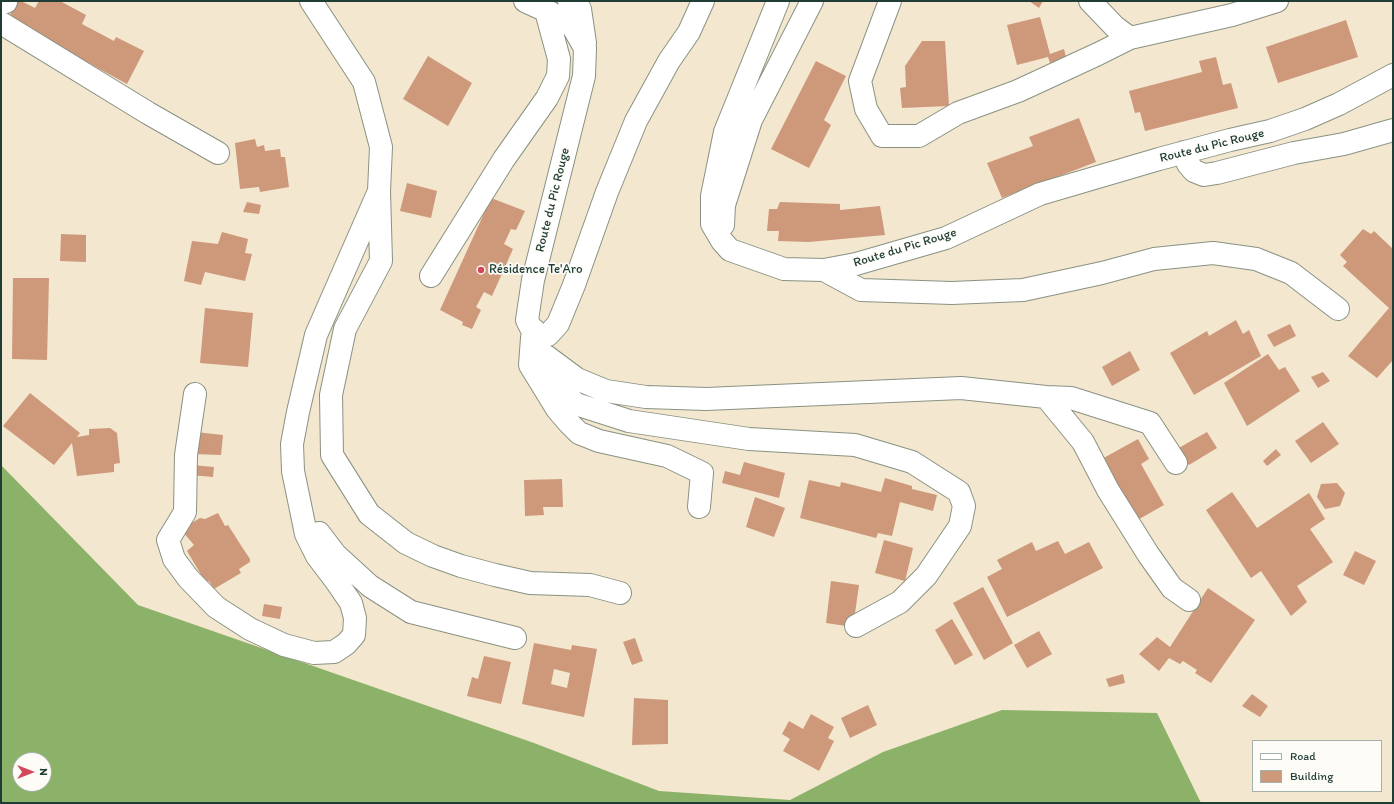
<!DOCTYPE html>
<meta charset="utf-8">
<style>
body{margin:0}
#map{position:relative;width:1394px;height:804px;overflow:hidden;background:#f3e7cf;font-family:Itim,sans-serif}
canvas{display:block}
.frame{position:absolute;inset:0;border:2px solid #1f3d34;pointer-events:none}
.legend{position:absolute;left:1252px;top:740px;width:130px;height:52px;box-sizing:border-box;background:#fdfcf7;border:1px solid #a4b0a9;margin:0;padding:5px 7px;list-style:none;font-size:12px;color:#1f3d34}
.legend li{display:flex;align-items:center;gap:8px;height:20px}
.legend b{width:20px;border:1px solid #a4b0a9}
.north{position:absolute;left:12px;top:752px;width:40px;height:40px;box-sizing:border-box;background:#fdfcf7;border:1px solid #a4b0a9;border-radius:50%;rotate:90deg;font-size:11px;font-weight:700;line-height:16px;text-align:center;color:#1f3d34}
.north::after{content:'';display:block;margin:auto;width:14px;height:18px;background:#d1495b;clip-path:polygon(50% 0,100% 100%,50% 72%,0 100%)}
</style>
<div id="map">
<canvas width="1394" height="804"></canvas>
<div class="frame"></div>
<ul class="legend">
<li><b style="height:5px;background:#fff"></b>Road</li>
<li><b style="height:11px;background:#ce987a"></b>Building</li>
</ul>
<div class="north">N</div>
</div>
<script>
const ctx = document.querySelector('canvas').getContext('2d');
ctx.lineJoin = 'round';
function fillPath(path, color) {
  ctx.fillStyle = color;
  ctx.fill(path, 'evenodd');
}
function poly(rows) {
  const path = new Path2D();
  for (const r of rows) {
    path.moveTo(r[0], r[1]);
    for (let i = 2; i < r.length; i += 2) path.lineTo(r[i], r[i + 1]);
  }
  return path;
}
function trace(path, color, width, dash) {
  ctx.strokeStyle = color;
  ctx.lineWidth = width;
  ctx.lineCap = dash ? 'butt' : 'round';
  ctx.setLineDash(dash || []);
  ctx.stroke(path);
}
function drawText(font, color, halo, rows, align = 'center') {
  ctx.font = font + ' Itim,sans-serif';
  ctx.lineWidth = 3.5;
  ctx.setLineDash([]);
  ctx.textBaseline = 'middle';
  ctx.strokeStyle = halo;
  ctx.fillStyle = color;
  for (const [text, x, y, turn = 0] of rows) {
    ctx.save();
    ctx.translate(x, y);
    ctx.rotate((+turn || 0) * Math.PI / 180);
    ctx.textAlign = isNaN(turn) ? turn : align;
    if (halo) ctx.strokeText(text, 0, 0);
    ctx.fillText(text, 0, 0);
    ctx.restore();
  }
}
const forest = poly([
 [1,465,138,605,534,743,659,791,790,800,883,752,1002,710,1157,713,1201,803,1,803],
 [20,760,44,760,44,784,20,784]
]);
const building = poly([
 [18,1,21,1,35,8,39,1,60,1,86,15,82,24,114,41,116,37,144,51,127,84,8,19],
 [1029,1,1043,1,1039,8],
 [1040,17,1050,54,1064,49,1067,61,1051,66,1048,57,1017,65,1007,25],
 [1346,20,1358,57,1278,83,1266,47],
 [922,41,945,41,949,106,902,108,900,88,906,87,905,66],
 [428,56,472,83,448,126,403,99],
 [1216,57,1223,85,1231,83,1238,108,1145,131,1140,112,1135,113,1129,91,1202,72,1199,61],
 [816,61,846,76,824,120,831,125,809,168,771,149],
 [1079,118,1096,162,1002,198,987,163,1033,146,1029,137],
 [255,139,257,147,264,145,265,151,280,149,281,157,285,157,289,187,260,192,259,187,240,189,235,143],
 [407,183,437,191,431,218,400,211],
 [491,198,525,211,516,230,511,229,504,244,513,249,492,296,484,292,476,307,481,310,472,329,462,325,463,322,440,310],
 [247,202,261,205,259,214,243,212],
 [780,202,840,204,840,210,880,206,885,235,809,242,778,241,779,231,767,231,769,209,777,209],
 [1363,229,1371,234,1374,231,1393,249,1393,360,1377,378,1348,356,1389,308,1343,266,1347,262,1340,255],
 [222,232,248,239,245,253,252,254,245,281,205,272,201,285,184,281,192,241,218,244],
 [61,234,86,235,86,262,60,261],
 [13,278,49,278,47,360,12,359],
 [205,308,253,313,248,367,200,363],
 [1236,320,1243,334,1249,330,1261,356,1194,395,1170,353,1207,331,1209,336],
 [1290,324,1296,336,1274,347,1267,335],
 [1130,351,1140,370,1112,386,1102,367],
 [1268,354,1279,370,1285,367,1300,391,1247,426,1224,383],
 [1323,372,1330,381,1318,388,1311,377],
 [30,393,80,433,77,437,89,435,89,429,110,428,117,433,120,463,114,464,114,472,77,476,72,443,54,465,3,426],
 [1323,422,1339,444,1311,463,1295,441],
 [196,432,223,435,221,455,193,454],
 [1207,432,1217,448,1189,465,1177,449],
 [1138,439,1149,459,1141,464,1164,505,1134,522,1100,460],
 [1276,449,1281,455,1267,466,1263,461],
 [744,462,785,473,779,498,722,483,725,471,740,475],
 [191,465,214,467,213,477,190,475],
 [885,478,912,486,912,489,937,495,933,511,900,502,892,536,878,533,876,538,800,518,809,480,840,487,841,482,881,492],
 [562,479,563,507,543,507,544,515,525,516,524,480],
 [1337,483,1345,493,1340,506,1325,509,1317,497,1321,484],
 [1232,492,1257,528,1309,493,1325,519,1310,529,1333,562,1297,586,1307,602,1291,616,1261,571,1251,578,1206,510],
 [755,497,785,508,774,537,746,527],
 [218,513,225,526,228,525,242,547,250,559,250,562,239,569,241,573,214,589,209,581,206,583,187,551,194,545,183,532,185,527,200,518,205,519],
 [884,540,913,548,905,581,875,573],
 [1058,541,1065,554,1089,542,1103,568,1007,617,987,577,1002,569,997,560,1032,542,1036,551],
 [1355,551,1376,561,1364,585,1343,575],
 [831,581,859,585,853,627,826,623],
 [983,587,1013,643,984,660,953,603],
 [1208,588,1255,620,1211,683,1195,673,1197,670,1183,661,1180,664,1169,658,1159,671,1139,654,1157,637,1170,647],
 [264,604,282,607,280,619,262,616],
 [952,619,973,655,955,665,935,630],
 [1039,631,1052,654,1027,668,1014,645],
 [635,638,643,661,632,665,623,642],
 [534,643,571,650,572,645,597,649,584,717,522,704],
 [554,669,570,673,567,688,551,684],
 [484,656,511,662,501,704,467,696,472,677,478,679],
 [1123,674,1125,683,1109,687,1106,679],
 [1252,694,1268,706,1260,717,1242,706],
 [634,698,668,700,668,744,632,745],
 [868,705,877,725,850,738,841,718],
 [811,714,834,727,828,738,834,741,819,771,783,751,790,739,782,734,789,721,803,729]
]);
const minor = poly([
 [311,1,364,82,381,147,379,191,381,261,345,329,331,395,332,455,369,514,406,543,433,556,461,566,495,575,530,583,590,585,620,593],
 [525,1,551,13,573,27,585,48,584,76,533,280,527,320,531,328,540,336,548,335,558,324,574,285,607,192,636,121,669,61,689,32,703,1],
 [569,1,580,9,585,43],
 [778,1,725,132,712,196,712,224,722,241,730,250,784,269,824,270,856,264,946,238,1040,194,1159,159,1230,140,1270,131,1305,119,1339,104,1393,75],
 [890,1,860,81,866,109,882,136,919,136,958,113,1018,91,1098,54,1130,38,1232,15,1277,1],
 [1090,1,1115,27,1130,38],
 [1,3,6,2],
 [1,23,148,113,218,153],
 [1184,152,1188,164,1194,171,1204,175,1217,173,1294,153,1344,144,1393,130],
 [723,225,724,205,751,120,812,1],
 [824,270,861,290,952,293,1023,290,1102,273,1154,259,1213,253,1256,259,1291,273,1338,309],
 [431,276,504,159,547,98,558,76,559,59,546,11],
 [534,330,532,338,530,365,557,409,569,423,579,433,599,441,667,456,702,473,699,507],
 [546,356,577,379,606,391,646,397,706,399,961,388,1046,397,1071,398,1150,423,1176,463],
 [546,357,546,365,552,376,562,391,576,404,629,421,749,439,855,445,912,462,959,492,964,506,960,526,926,576,900,602,856,626],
 [195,394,186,455,185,512,168,540,174,559,188,578,216,607,250,629,284,645,314,653,334,652,346,644,354,635,355,618,351,603,336,581,317,556,306,534,293,471,292,444,298,412,316,335,379,191],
 [1046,397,1083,442,1108,490,1148,554,1172,588,1189,600],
 [319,533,335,554,370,586,411,612,515,638]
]);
const markers = [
 [481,270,4,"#d1495b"]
];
const streetNames = [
 ["Route du Pic Rouge",1212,146,-14],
 ["Route du Pic Rouge",553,200,-76],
 ["Route du Pic Rouge",905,248,-17]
];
const poiNames = [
 ["Résidence Te'Aro",489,270]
];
fillPath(forest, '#8bb268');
fillPath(building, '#ce987a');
trace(minor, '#899282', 24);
trace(minor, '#fff', 22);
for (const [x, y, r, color] of markers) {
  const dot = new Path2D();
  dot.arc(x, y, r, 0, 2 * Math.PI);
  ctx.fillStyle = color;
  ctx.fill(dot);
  trace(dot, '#fdfcf7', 1.5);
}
drawText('13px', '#1f3d34', '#fdfcf7', streetNames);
drawText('13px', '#1f3d34', '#fdfcf7', poiNames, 'left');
</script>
